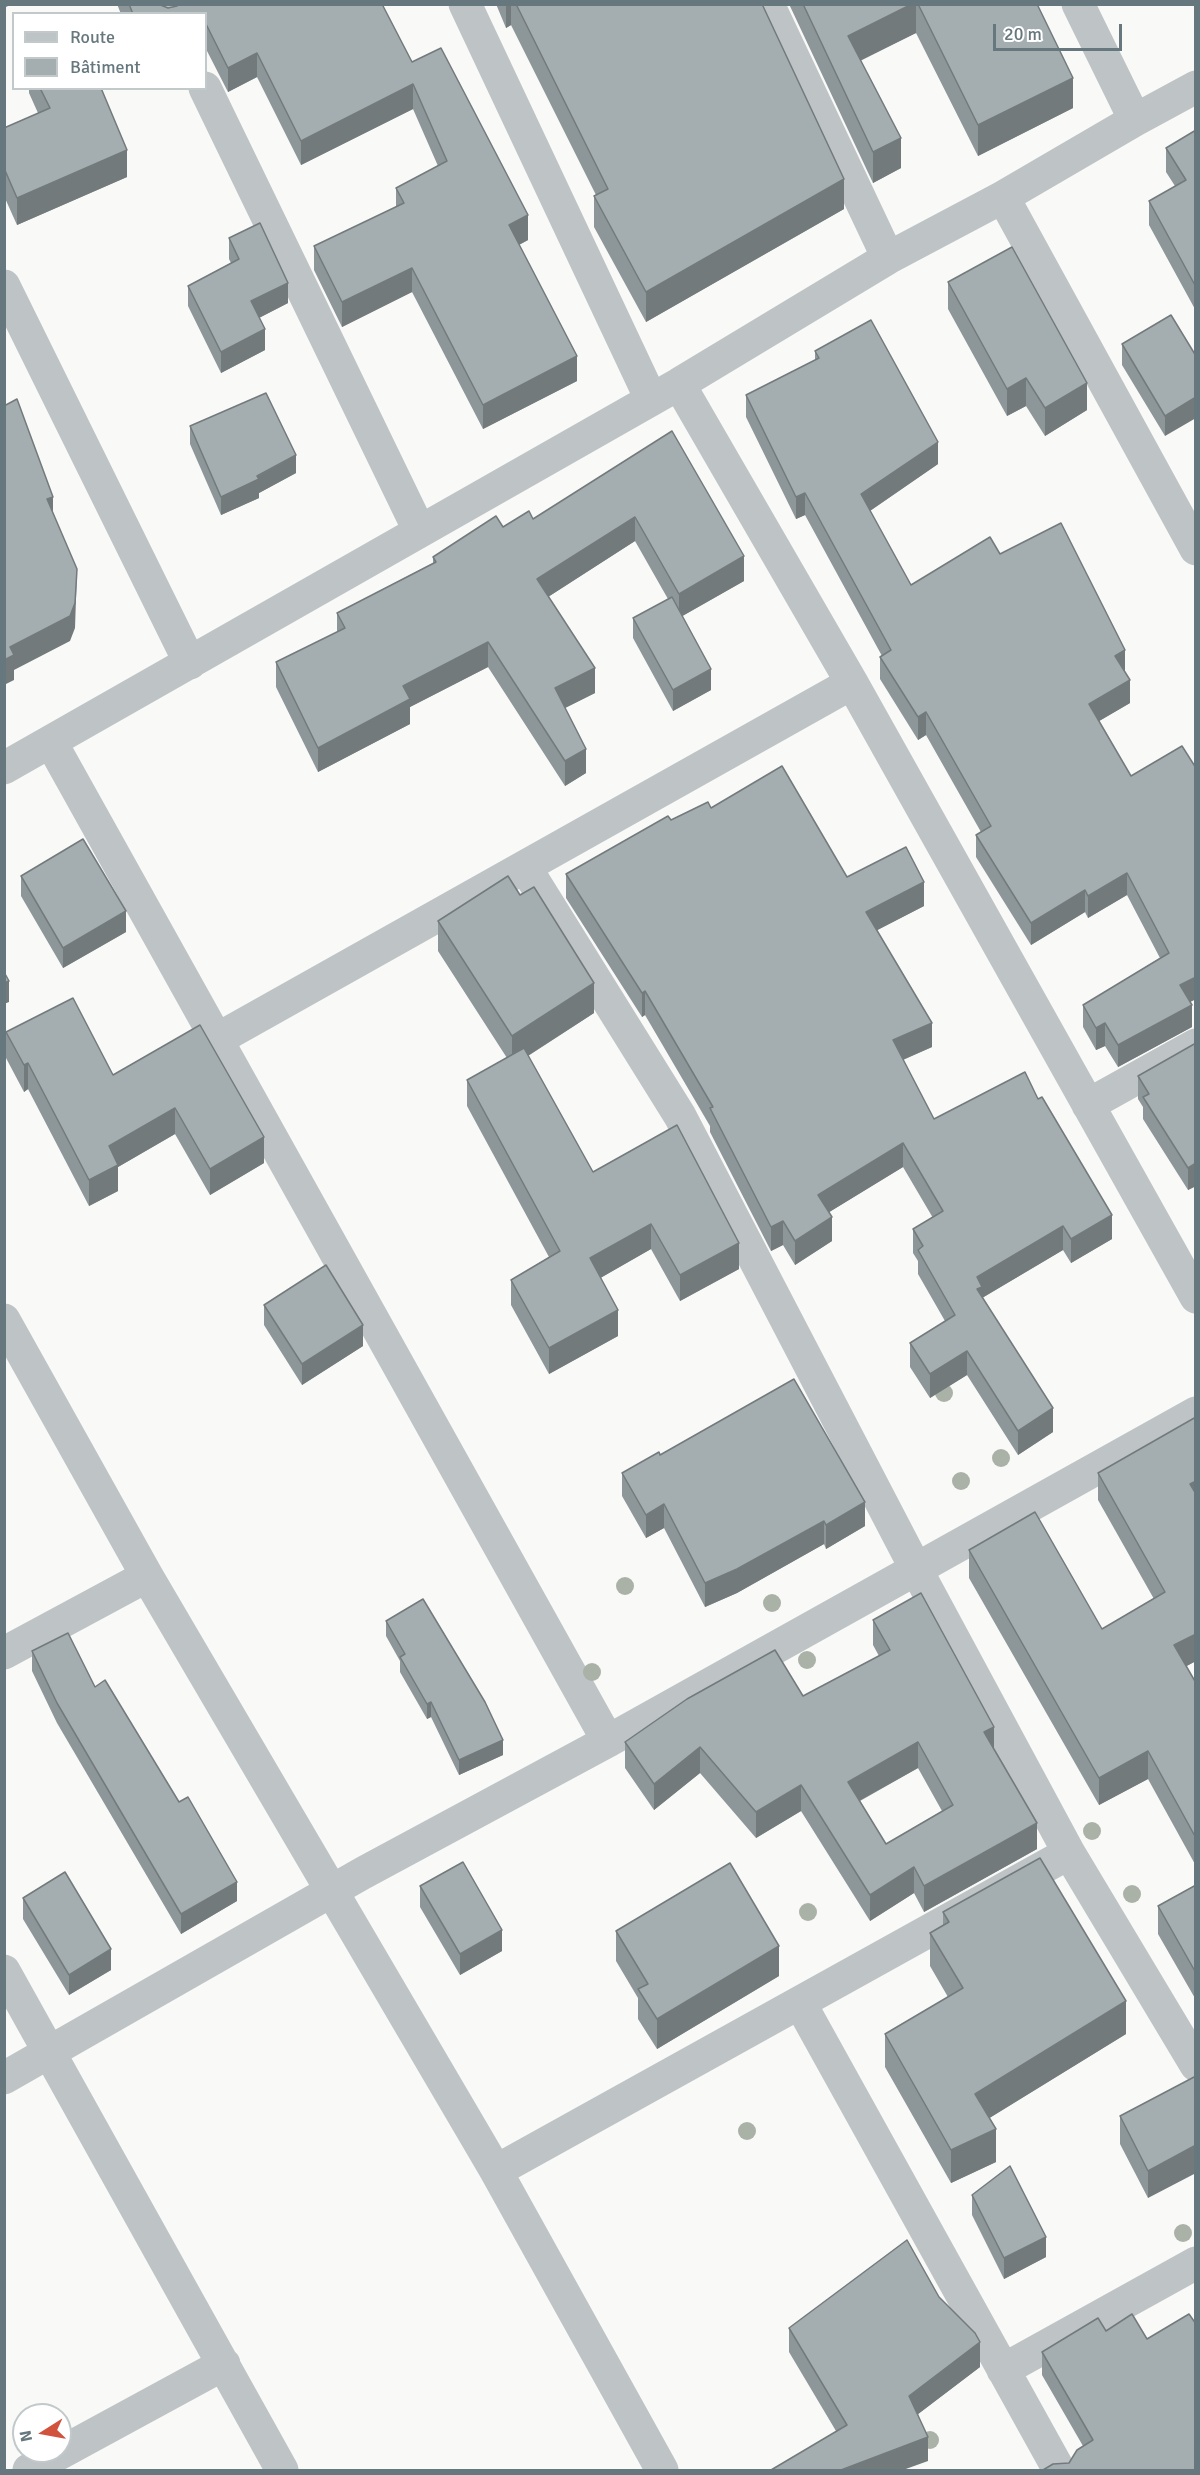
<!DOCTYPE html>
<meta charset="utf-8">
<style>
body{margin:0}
#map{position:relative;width:1200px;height:2475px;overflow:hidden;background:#f9f9f7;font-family:Signika,sans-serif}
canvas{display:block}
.frame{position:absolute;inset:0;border:6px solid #66777e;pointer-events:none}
.legend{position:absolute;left:12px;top:12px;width:195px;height:78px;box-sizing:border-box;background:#fff;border:2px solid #c2c9cb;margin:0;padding:8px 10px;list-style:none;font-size:18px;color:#66777e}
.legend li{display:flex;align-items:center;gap:12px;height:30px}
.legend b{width:30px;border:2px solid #c2c9cb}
.north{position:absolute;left:12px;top:2403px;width:60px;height:60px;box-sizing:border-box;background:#fff;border:2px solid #c2c9cb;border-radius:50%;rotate:259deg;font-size:16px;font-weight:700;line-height:24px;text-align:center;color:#66777e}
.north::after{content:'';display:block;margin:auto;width:21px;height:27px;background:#d1533e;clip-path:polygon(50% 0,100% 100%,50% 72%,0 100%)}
.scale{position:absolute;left:993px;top:24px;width:129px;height:27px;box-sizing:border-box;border:3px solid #66777e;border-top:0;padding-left:8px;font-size:18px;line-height:21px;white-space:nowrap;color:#66777e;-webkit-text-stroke:4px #fff;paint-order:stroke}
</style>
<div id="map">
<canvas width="1200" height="2475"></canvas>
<div class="frame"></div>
<ul class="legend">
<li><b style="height:8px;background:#bec3c6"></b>Route</li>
<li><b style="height:16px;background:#a4aeb1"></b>Bâtiment</li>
</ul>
<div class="north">N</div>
<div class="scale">20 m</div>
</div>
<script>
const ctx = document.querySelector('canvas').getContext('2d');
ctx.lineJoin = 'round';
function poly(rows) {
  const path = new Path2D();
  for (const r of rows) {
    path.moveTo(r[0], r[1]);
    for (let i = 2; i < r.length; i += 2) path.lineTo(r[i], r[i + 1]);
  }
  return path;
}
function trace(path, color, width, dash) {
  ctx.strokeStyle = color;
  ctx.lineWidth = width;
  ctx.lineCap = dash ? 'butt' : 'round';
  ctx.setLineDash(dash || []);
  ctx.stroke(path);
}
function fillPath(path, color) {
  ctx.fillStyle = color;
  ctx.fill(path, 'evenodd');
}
const minor = poly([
 [164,4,169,14],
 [465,4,651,399],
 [768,4,888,258],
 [1078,4,1135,120],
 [205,88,419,530],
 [1003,197,1196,549],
 [4,286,190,663],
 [679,384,852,683,1196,1297],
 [52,744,608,1741],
 [4,768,679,384,888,258,1003,197,1135,120,1196,87],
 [525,867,680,1116,916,1569,1069,1853,1196,2065],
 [216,1040,852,683],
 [1088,1105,1196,1045],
 [4,1320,147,1576,496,2171,662,2470],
 [4,1653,147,1576],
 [4,1971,282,2470],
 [800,2003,1059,2470],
 [4,2078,363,1873,608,1741,1196,1413],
 [496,2171,1069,1853],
 [1003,2370,1196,2263],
 [29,2470,224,2364]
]);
const trees = [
 [944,1393],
 [1001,1458],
 [961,1481],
 [625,1586],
 [772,1603],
 [807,1660],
 [592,1672],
 [1092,1831],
 [1132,1894],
 [808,1912],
 [747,2131],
 [1183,2233],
 [930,2440]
];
const wall = poly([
 [117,4,158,4,168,8,177,6,179,4,382,4,412,62,441,48,528,215,528,240,519,245,577,356,577,381,483,429,412,292,342,327,314,270,314,246,396,207,396,188,438,166,413,109,301,165,257,77,228,92,206,49,206,14,121,14],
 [496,4,762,4,844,209,646,322,594,227,594,196,596,195,511,25,506,28],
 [789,4,1037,4,1073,108,978,156,916,33,860,60,901,168,873,183],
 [29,88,101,88,127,177,17,225,4,196,4,128,38,113,29,93],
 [1196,130,1196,311,1149,225,1149,201,1175,186,1166,172,1166,148],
 [229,238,288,303,259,318,265,350,221,373,188,306,188,286,231,263,229,259],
 [948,282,1087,410,1045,436,1026,406,1007,416,948,309],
 [1171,315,1165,436,1122,365,1122,344],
 [815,351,938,464,870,511,911,585,1000,554,1125,672,1130,703,1099,721,1196,999,1190,1002,1192,1027,1118,1067,1105,1046,1096,1050,1083,1027,1083,1005,1160,958,1127,895,1088,918,1085,912,1031,945,976,857,976,835,981,832,926,735,918,740,880,679,880,657,882,656,805,515,796,519,746,417,746,395,815,360],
 [190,426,296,473,259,493,259,498,221,515,190,444],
 [672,431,744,581,682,616,711,690,673,711,633,638,633,618,668,599,635,541,548,597,595,693,565,708,586,773,565,786,488,667,410,707,410,724,318,772,276,687,276,662,337,632,337,613,433,563,433,557,503,527,533,519],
 [711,808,847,877,924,906,877,930,932,1047,903,1060,934,1119,1038,1099,1112,1239,1071,1263,1063,1250,982,1298,1053,1432,1018,1455,967,1375,930,1398,910,1367,910,1343,945,1321,918,1274,918,1261,913,1253,913,1229,933,1218,903,1167,829,1212,832,1241,795,1265,783,1245,771,1251,710,1132,710,1126,645,1015,642,1017,566,898,566,874,671,820],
 [21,876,126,932,63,968,21,896],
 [438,921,594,1013,528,1056,593,1172,739,1269,680,1301,651,1249,600,1278,618,1336,549,1374,511,1305,511,1280,549,1257,467,1106,467,1080,507,1058,438,951],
 [200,1025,264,1163,210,1195,175,1134,118,1167,118,1191,89,1206,28,1089,24,1092,6,1058,6,1032,113,1075],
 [1196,1043,1196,1186,1188,1190,1143,1119,1143,1107,1138,1099,1138,1076],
 [264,1305,363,1346,302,1385,264,1325],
 [1196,1417,1196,1661,1186,1666,1196,1683,1196,1866,1148,1779,1099,1805,969,1578,969,1550,1102,1629,1154,1599,1098,1500,1098,1473],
 [660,1455,865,1526,826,1549,824,1544,737,1593,705,1607,664,1528,646,1538,622,1496,622,1473],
 [873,1620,994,1749,1037,1849,924,1912,914,1893,870,1921,801,1811,756,1838,700,1773,654,1810,625,1768,625,1742,803,1696,879,1656,873,1645],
 [918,1768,942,1811,886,1844,860,1801],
 [386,1621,503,1755,459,1775,431,1717,427,1719,400,1672,400,1661,386,1636],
 [32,1651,95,1687,237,1901,181,1934,57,1723,32,1671],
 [1196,1885,1196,2000,1158,1934,1158,1906],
 [420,1886,502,1951,460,1975,420,1907],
 [23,1898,111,1970,69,1995,23,1919],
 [943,1912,1126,2034,989,2118,996,2162,951,2183,885,2067,885,2034,948,1997,930,1966,930,1933,943,1925],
 [616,1931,779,1976,657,2049,638,2019,638,1998,616,1961],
 [1196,2076,1148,2198,1120,2144,1120,2116],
 [972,2195,1046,2257,1004,2279,972,2215],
 [939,2297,980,2367,918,2414,928,2461,836,2431,789,2352,789,2328],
 [1106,2331,1196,2470,1069,2463,1083,2446,1042,2375,1042,2352]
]);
const shadedWall = poly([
 [4,4,12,4,4,8],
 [506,4,511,4,511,25,506,28],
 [912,4,916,4,916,33,848,67,848,36],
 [257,53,257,77,228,92,228,68],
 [1073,78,1073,108,978,156,978,125],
 [413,84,413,109,301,165,301,141],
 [901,138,901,168,873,183,873,152],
 [127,150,127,177,17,225,17,198],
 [844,179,844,209,646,322,646,292],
 [528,215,528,240,509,250,509,225],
 [412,268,412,292,342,327,342,302],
 [288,283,288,303,251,322,251,301],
 [265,329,265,350,221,373,221,352],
 [577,356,577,381,483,429,483,405],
 [1026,378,1026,406,1007,416,1007,389],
 [1087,383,1087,410,1045,436,1045,408],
 [1196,397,1196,418,1165,436,1165,416],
 [938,442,938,464,861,517,861,494],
 [296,455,296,473,259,493,259,498,221,515,221,497],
 [805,493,805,515,796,519,796,497],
 [53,497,53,522,47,499],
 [635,517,635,541,537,604,537,579],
 [744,556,744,581,679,618,679,594],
 [77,569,75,628,70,641,14,670,14,680,4,685,4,660,10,647],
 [488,642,488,667,410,707,410,724,318,772,318,748,403,686],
 [1125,650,1125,672,1115,678,1115,656],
 [595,668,595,693,555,713,555,688],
 [711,669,711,690,673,711,673,690],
 [1130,680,1130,703,1089,727,1089,704],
 [926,712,926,735,918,740,918,717],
 [586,749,586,773,565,786,565,761],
 [1127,873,1127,895,1088,918,1088,896],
 [924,882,924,906,866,936,866,912],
 [1085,890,1085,912,1031,945,1031,923],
 [126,911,126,932,63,968,63,948],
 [1196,977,1196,999,1180,1007,1180,985],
 [9,981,9,1002,4,1004,4,983],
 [594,983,594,1013,512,1066,512,1036],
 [645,991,645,1015,642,1017,642,993],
 [1192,1005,1192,1027,1118,1067,1118,1045],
 [932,1023,932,1047,893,1064,893,1040],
 [1105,1023,1105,1046,1096,1050,1096,1028],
 [28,1063,28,1089,24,1092,24,1065],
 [175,1108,175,1134,118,1167,118,1191,89,1206,89,1180,109,1146],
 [264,1137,264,1163,210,1195,210,1169],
 [903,1143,903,1167,818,1219,818,1195],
 [1196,1163,1196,1186,1188,1190,1188,1168],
 [1112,1215,1112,1239,1071,1263,1071,1239],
 [832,1217,832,1241,795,1265,795,1241],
 [783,1221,783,1245,771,1251,771,1227],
 [651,1224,651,1249,590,1284,590,1258],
 [1063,1226,1063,1250,982,1298,977,1313,977,1277],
 [739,1243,739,1269,680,1301,680,1275],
 [618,1310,618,1336,549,1374,549,1348],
 [363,1325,363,1346,302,1385,302,1364],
 [967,1351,967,1375,930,1398,930,1374],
 [1053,1408,1053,1432,1018,1455,1018,1431],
 [1196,1481,1196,1509,1190,1484],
 [865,1502,865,1526,826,1549,826,1525],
 [664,1504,664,1528,646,1538,646,1515],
 [824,1521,824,1544,737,1593,705,1607,705,1583],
 [1196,1634,1196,1661,1174,1673,1174,1645],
 [431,1702,431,1717,427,1719,427,1704],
 [994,1727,994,1753,984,1732],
 [503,1740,503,1755,459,1775,459,1760],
 [918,1742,918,1768,848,1807,848,1782],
 [700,1747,700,1773,654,1810,654,1784],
 [1148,1751,1148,1779,1099,1805,1099,1778],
 [801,1785,801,1811,756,1838,756,1812],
 [1037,1823,1037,1849,924,1912,924,1886],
 [914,1867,914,1893,870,1921,870,1895],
 [237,1882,237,1901,181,1934,181,1914],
 [502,1930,502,1951,460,1975,460,1954],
 [779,1946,779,1976,657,2049,657,2019],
 [111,1949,111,1970,69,1995,69,1975],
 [1126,2001,1126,2034,975,2127,975,2094],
 [996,2129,996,2162,951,2183,951,2150],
 [1196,2145,1196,2173,1148,2198,1148,2171],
 [1046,2237,1046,2257,1004,2279,1004,2258],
 [980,2342,980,2367,909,2421,909,2396],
 [928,2437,928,2461,903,2470,841,2470]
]);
const building = poly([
 [129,4,158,4,168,8,177,6,179,4,382,4,412,62,441,48,528,215,509,225,577,356,483,405,412,268,342,302,314,246,404,203,396,188,447,161,413,84,301,141,257,53,228,68,206,24,206,14,133,14,129,4],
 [516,4,762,4,844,179,646,292,594,196,608,189,516,4],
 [803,4,912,4,848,36,901,138,873,152,803,4],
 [918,4,1037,4,1073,78,978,125,918,4],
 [40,88,101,88,127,150,17,198,4,168,4,128,50,108,40,88],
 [1196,130,1196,287,1149,201,1186,180,1166,148,1196,130],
 [260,223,288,283,251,301,265,329,221,352,188,286,239,259,229,238,260,223],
 [1012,247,1087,383,1045,408,1026,378,1007,389,948,282,1012,247],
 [1171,315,1196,356,1196,397,1165,416,1122,344,1171,315],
 [871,320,938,442,861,494,911,585,990,537,1000,554,1061,523,1125,650,1115,656,1130,680,1089,704,1131,776,1182,746,1196,768,1196,977,1180,985,1192,1005,1118,1045,1105,1023,1096,1028,1083,1005,1169,953,1127,873,1088,896,1085,890,1031,923,976,835,991,826,926,712,918,717,880,657,891,650,805,493,796,497,746,395,819,358,815,351,871,320],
 [266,393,296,455,257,476,259,479,221,497,190,426,266,393],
 [17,399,53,497,47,499,77,569,75,603,70,616,10,647,14,655,4,660,4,406,17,399],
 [672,431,744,556,679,594,635,517,537,579,595,668,555,688,586,749,565,761,488,642,403,686,410,699,318,748,276,662,345,628,337,613,436,562,433,557,496,516,503,527,529,511,533,519,672,431],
 [672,597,711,669,673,690,633,618,672,597],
 [782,766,847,877,906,847,924,882,866,912,932,1023,893,1040,934,1119,1025,1072,1038,1099,1042,1097,1112,1215,1071,1239,1063,1226,977,1277,982,1287,977,1289,1053,1408,1018,1431,967,1351,930,1374,910,1343,955,1315,918,1250,923,1246,913,1229,943,1211,903,1143,818,1195,832,1217,795,1241,783,1221,771,1227,710,1108,713,1107,645,991,642,993,566,874,668,816,671,820,708,802,711,808,782,766],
 [83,839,126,911,63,948,21,876,83,839],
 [508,876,520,895,534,887,594,983,512,1036,438,921,508,876],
 [4,972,9,981,4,983,4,972],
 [73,998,113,1075,200,1025,264,1137,210,1169,175,1108,109,1146,118,1165,89,1180,28,1063,24,1065,6,1032,73,998],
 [1196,1043,1196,1163,1188,1168,1143,1097,1149,1094,1138,1076,1196,1043],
 [524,1048,593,1172,677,1125,739,1243,680,1275,651,1224,590,1258,618,1310,549,1348,511,1280,560,1251,467,1080,524,1048],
 [326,1265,363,1325,302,1364,264,1305,326,1265],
 [794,1379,865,1502,826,1525,824,1521,737,1569,705,1583,664,1504,646,1515,622,1473,659,1452,660,1455,794,1379],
 [1196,1417,1196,1481,1190,1484,1196,1494,1196,1634,1174,1645,1196,1683,1196,1838,1148,1751,1099,1778,969,1550,1035,1512,1102,1629,1165,1592,1098,1473,1196,1417],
 [921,1593,994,1727,984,1732,1037,1823,924,1886,914,1867,870,1895,801,1785,756,1812,700,1747,654,1784,625,1742,687,1699,775,1650,803,1696,890,1650,873,1620,921,1593],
 [918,1742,953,1805,886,1844,848,1782,918,1742],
 [423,1599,485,1702,503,1740,459,1760,431,1702,427,1704,400,1657,405,1654,386,1621,423,1599],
 [68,1633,95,1687,105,1680,179,1802,188,1797,237,1882,181,1914,57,1703,32,1651,68,1633],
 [1040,1858,1126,2001,975,2094,996,2129,951,2150,885,2034,963,1988,930,1933,949,1922,943,1912,1040,1858],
 [463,1862,502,1930,460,1954,420,1886,463,1862],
 [730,1863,779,1946,657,2019,638,1989,648,1984,616,1931,730,1863],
 [65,1872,111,1949,69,1975,23,1898,65,1872],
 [1196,1885,1196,1973,1158,1906,1196,1885],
 [1196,2076,1196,2145,1148,2171,1120,2116,1196,2076],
 [1010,2166,1046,2237,1004,2258,972,2195,1010,2166],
 [907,2240,939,2297,975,2333,980,2342,909,2396,928,2437,841,2470,771,2470,847,2425,789,2328,907,2240],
 [1132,2314,1147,2339,1189,2314,1196,2324,1196,2470,1043,2470,1053,2464,1069,2463,1077,2450,1093,2440,1042,2352,1098,2318,1106,2331,1132,2314]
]);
trace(minor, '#bec3c6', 33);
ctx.fillStyle = '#aab2a7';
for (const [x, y] of trees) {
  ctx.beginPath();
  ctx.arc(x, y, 9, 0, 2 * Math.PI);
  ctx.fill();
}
fillPath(wall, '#8d9698');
fillPath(shadedWall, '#737a7c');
fillPath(building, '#a4aeb1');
trace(building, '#737a7c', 1.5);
</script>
